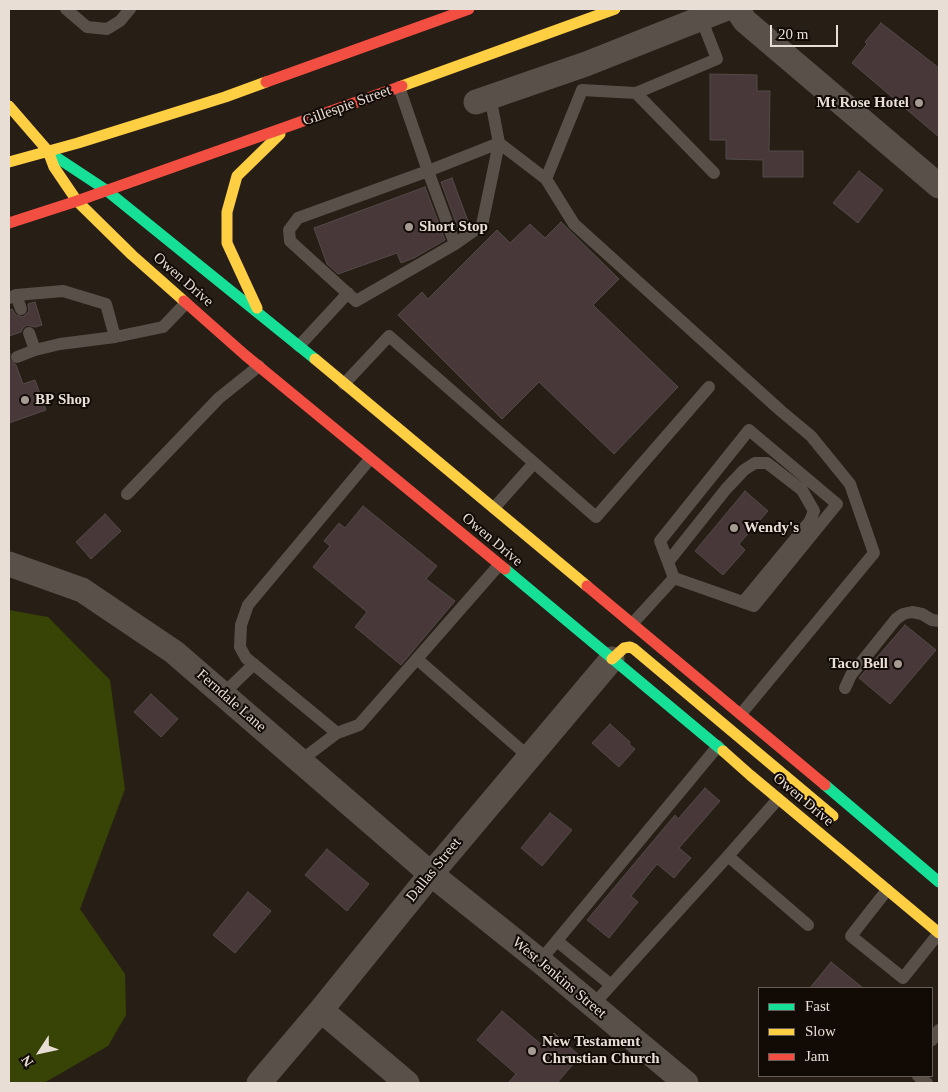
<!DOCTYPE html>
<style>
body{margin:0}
#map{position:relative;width:948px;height:1092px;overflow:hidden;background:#271e16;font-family:Georgia,serif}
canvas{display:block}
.frame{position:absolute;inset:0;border:10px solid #e9ded5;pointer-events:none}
.legend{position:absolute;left:758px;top:987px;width:175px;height:90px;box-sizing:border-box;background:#110a05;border:1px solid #675f58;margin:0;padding:6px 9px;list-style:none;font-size:15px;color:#e9ded5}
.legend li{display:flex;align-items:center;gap:10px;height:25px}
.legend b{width:25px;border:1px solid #675f58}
.north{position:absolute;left:15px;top:1027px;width:50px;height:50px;-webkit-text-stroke:4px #110a05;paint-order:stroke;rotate:235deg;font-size:14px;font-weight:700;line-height:20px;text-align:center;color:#e9ded5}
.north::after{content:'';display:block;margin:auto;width:18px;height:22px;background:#e9ded5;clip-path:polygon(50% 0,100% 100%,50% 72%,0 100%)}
.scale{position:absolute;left:770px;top:25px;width:68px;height:22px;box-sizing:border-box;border:2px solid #e9ded5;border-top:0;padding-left:6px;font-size:15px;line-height:18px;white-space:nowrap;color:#e9ded5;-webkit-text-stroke:4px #110a05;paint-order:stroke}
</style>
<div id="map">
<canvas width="948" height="1092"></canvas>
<div class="frame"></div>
<ul class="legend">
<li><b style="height:6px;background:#16e098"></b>Fast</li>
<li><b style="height:6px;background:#ffcf43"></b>Slow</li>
<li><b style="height:6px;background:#f24e42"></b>Jam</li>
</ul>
<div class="north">N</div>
<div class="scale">20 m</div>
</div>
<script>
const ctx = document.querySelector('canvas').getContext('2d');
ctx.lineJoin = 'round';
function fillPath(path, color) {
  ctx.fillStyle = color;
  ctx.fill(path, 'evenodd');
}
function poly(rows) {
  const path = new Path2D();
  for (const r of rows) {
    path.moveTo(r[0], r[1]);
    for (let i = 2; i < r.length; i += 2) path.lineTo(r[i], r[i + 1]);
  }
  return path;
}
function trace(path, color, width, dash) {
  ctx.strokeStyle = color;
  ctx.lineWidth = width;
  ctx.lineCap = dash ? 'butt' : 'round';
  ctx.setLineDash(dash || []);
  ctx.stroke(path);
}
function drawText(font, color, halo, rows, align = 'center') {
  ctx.font = font + ' Georgia,serif';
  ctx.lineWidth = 4;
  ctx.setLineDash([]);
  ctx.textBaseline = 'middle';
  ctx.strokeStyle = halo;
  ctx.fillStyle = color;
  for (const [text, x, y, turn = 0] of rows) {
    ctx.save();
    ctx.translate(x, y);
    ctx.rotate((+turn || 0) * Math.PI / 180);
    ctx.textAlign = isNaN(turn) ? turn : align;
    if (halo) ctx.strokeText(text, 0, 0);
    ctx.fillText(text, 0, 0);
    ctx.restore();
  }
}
const green = poly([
 [9,610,48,617,110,680,125,789,80,909,125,974,126,1015,108,1046,44,1083,9,1083]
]);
const building = poly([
 [881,23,939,68,939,137,852,63,867,44,865,42,881,23],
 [710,74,757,75,757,91,770,91,769,151,803,151,803,177,763,177,763,160,726,159,726,140,710,140,710,74],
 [859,171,883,190,858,223,833,203,859,171],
 [452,178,469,224,459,231,441,182,452,178],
 [425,187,445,240,414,258,401,263,397,253,338,274,327,264,314,228,425,187],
 [561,222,619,279,593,305,678,387,614,454,539,382,502,419,398,315,422,292,428,299,497,230,510,243,530,224,545,238,561,222],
 [35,302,42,325,35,327,27,325,23,328,21,332,9,336,9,310,12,309,16,315,23,317,29,311,28,304,35,302],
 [9,353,10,353,10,360,16,365,23,384,35,380,46,410,9,423,9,353],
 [745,491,768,511,739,544,745,550,723,575,695,551,745,491],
 [363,506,437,566,426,579,455,601,401,665,355,627,367,612,313,567,330,546,324,541,339,523,345,528,363,506],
 [105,514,121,531,91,559,76,542,105,514],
 [905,625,936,650,890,704,859,678,905,625],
 [151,694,178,719,161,737,134,712,151,694],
 [610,724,630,742,629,744,635,749,619,767,592,743,610,724],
 [705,788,720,801,679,848,691,858,674,878,657,864,631,896,638,902,609,938,587,920,675,815,678,819,705,788],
 [550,813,572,830,542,866,521,848,550,813],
 [327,849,369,884,347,911,305,875,327,849],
 [248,892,271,911,235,953,213,935,248,892],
 [831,962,863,988,810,988,831,962],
 [502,1011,543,1046,554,1033,580,1056,557,1083,508,1083,516,1074,477,1040,502,1011]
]);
const lane = poly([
 [66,9,87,27,107,29,120,21,130,9],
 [701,18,717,59,636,93,714,173],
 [399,87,428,171,499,143],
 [499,143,546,179,574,224,781,411,811,436,850,484,874,553,741,714],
 [428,171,455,244,356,301,290,241,289,230,298,218,428,171],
 [546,179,582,90,636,93],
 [455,244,482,225,499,143,490,96],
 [16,295,21,309],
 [9,298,16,295,63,291,106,304,115,337],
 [29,333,35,350],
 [299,346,348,293],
 [17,357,35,350,60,344,115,337,163,327,186,303],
 [344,384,389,336,596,517,709,387],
 [749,430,837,504,754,606,674,578,660,541,749,430],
 [127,494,219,398,259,366],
 [494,508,534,463],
 [668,562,726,489,744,470,755,463,767,463,802,490,814,511,810,521,743,602],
 [633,623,674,578],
 [417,659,529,757],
 [845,688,851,675,896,619,903,614,912,612,922,614,932,620,939,621],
 [223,694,254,664],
 [337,733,246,658,240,647,241,625,248,605,370,459],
 [300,761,337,733,359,725,499,565],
 [728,856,778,799],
 [887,890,851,936,903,978,939,933],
 [557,941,611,985],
 [540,961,718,746],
 [593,1005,728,856,808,925],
 [932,1040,939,1030],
 [918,1076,927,1083]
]);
const street = poly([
 [737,9,745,21,939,186],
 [476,102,586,64,725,9],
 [9,564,82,590,174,652,431,874,540,961,686,1083],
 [321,1010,407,1083],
 [259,1083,321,1010,431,874,612,659]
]);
const fast = poly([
 [53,155,106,190,315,359],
 [505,569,723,751],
 [825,785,939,882]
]);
const slow = poly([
 [402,86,615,9],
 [9,106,48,151],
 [48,151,54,167,77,201,132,255,184,301],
 [9,162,78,143,225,97,266,82],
 [257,308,227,243,227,212,237,176,280,134],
 [315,359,587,586],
 [612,659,624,648,630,647,634,649,833,816],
 [723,751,750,775,939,933]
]);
const jam = poly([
 [266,82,469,9],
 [9,223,77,201,402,86],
 [184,301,245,355,505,569],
 [587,586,825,785]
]);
const markers = [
 [919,103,5,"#a59b92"],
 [409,227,5,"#a59b92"],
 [25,400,5,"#a59b92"],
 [734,528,5,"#a59b92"],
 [898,664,5,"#a59b92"],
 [532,1051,5,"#a59b92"]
];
const poiNames = [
 ["Mt Rose Hotel",909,103,"right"],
 ["Short Stop",419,227],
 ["BP Shop",35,400],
 ["Wendy's",744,528],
 ["Taco Bell",888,664,"right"],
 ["New Testament",542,1042],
 ["Chrustian Church",542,1059]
];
const streetNames = [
 ["Gillespie Street",347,106,-20],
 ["Owen Drive",183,280,41],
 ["Owen Drive",492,540,40],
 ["Ferndale Lane",231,701,41],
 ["Owen Drive",803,800,40],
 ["Dallas Street",434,870,-51],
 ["West Jenkins Street",559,978,40]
];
fillPath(green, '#384406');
fillPath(building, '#48383a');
trace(building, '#534b48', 1);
trace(lane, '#59504a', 12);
trace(street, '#59504a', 25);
trace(fast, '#16e098', 11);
trace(slow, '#ffcf43', 11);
trace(jam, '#f24e42', 11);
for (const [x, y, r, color] of markers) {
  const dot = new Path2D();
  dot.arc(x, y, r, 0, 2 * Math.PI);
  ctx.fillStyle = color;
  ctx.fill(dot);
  trace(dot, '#110a05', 2);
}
drawText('bold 15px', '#e9ded5', '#110a05', poiNames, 'left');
drawText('15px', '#e9ded5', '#110a05', streetNames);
</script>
